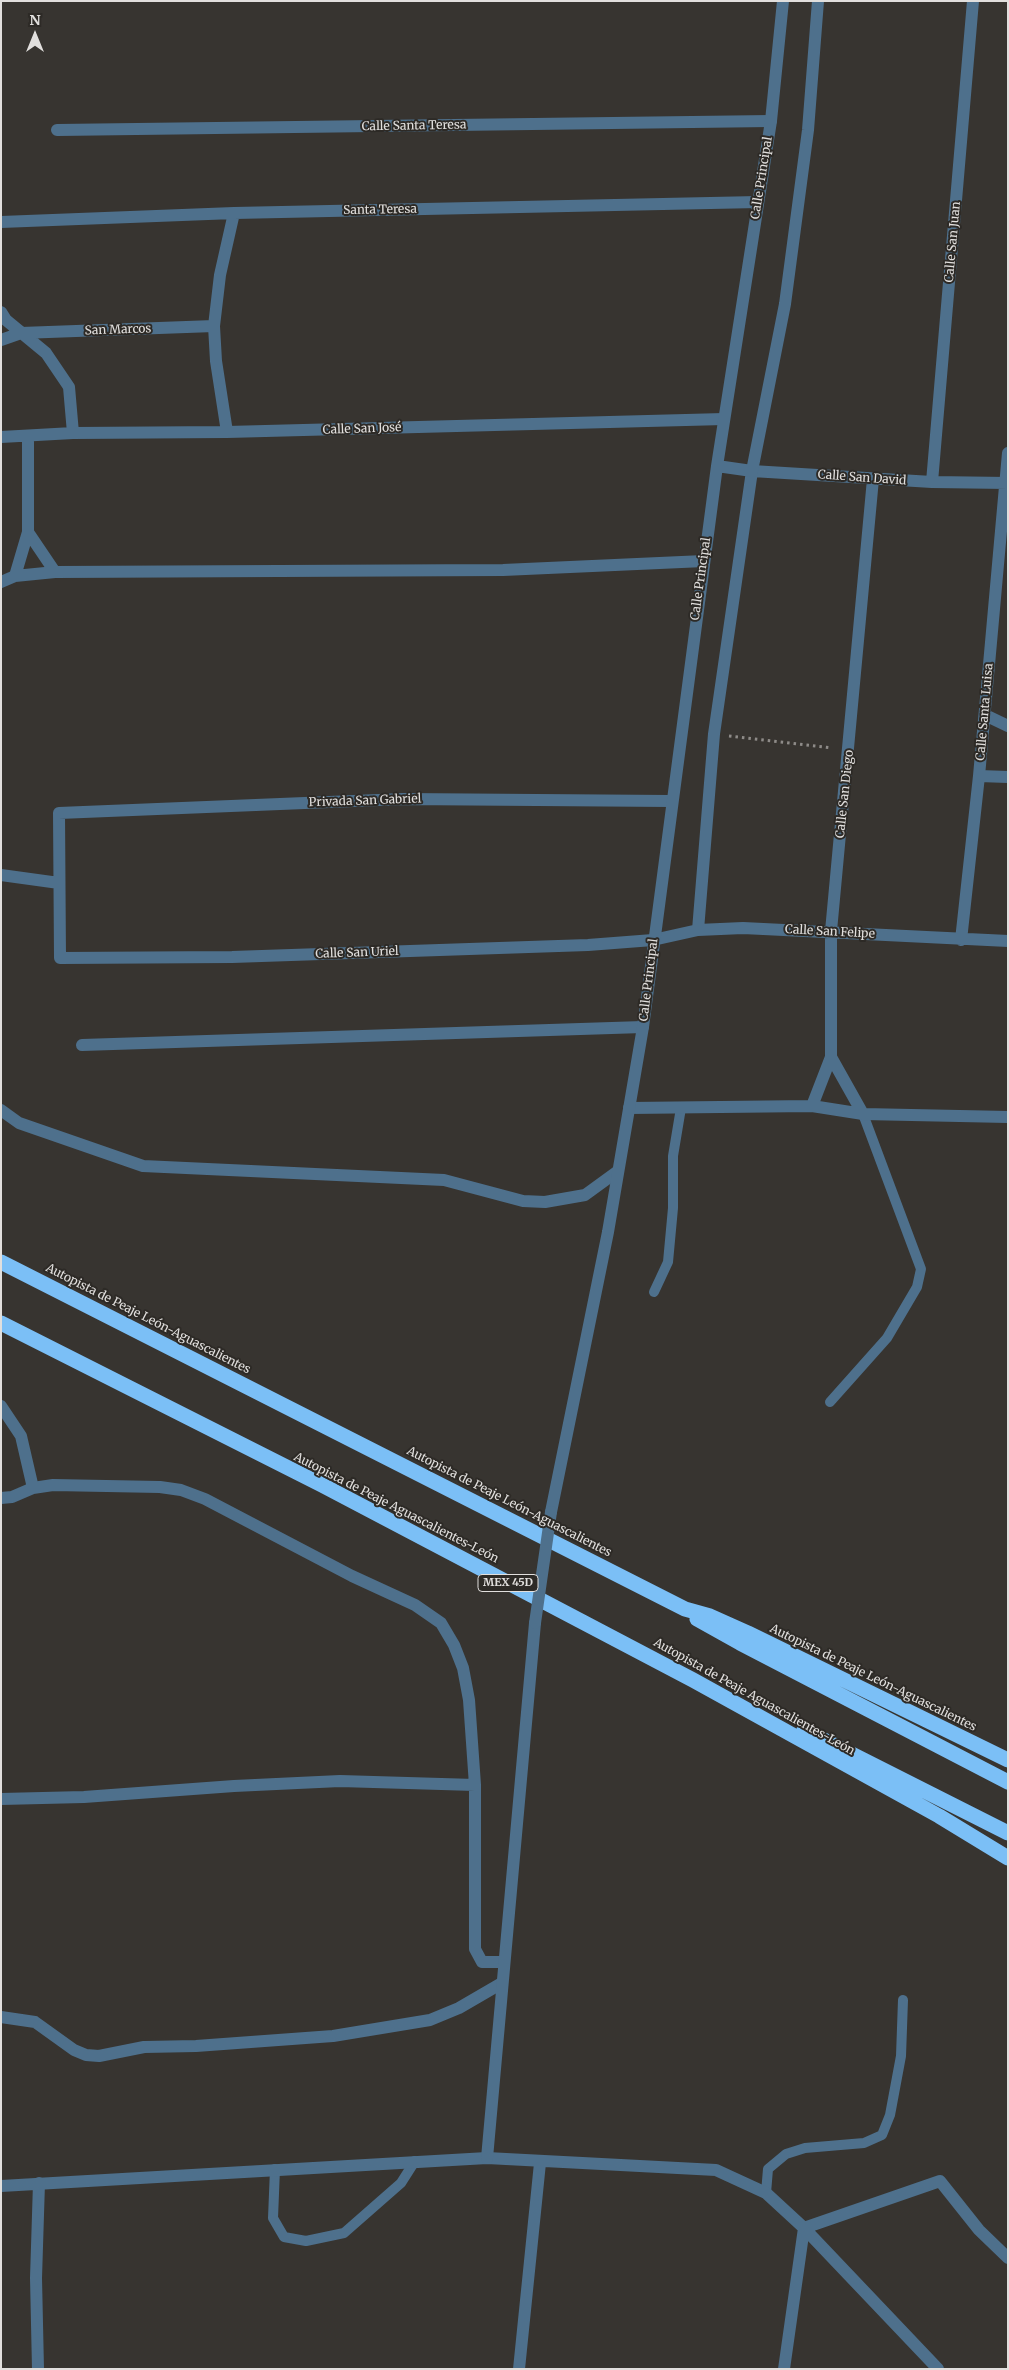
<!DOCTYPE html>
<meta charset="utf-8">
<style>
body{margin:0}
#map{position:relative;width:1009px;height:2370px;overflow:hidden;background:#373430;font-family:Merriweather,serif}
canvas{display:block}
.frame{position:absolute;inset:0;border:2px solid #e1dfdd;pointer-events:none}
.north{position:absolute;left:10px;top:10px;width:50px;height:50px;-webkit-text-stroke:4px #2d2a26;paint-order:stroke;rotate:0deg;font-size:14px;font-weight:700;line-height:20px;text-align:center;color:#e1dfdd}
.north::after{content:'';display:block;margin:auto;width:18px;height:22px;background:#e1dfdd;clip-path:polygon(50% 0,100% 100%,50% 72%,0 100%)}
</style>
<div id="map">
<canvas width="1009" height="2370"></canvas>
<div class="frame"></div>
<div class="north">N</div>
</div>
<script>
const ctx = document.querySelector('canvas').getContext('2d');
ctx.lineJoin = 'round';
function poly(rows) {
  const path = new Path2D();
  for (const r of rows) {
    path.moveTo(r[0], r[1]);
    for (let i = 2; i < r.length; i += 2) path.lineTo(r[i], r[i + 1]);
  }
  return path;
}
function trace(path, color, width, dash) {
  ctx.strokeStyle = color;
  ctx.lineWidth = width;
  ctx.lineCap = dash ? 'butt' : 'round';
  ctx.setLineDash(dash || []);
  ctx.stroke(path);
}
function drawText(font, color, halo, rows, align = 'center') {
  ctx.font = font + ' Merriweather,serif';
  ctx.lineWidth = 4;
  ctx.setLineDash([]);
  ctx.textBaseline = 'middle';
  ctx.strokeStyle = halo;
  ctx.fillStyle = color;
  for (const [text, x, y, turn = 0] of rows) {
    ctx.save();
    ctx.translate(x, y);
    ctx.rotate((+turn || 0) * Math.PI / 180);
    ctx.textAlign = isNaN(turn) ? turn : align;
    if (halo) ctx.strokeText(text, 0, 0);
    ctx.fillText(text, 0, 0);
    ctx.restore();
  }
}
const path = poly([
 [729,736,832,748]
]);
const service = poly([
 [654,1292,668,1262,673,1208,673,1156,681,1108],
 [830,1402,887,1338,917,1287,921,1269,863,1114],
 [275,2169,273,2218,284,2237,306,2241,344,2233,401,2183,415,2161],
 [766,2193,768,2169,786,2154,805,2148,864,2143,882,2135,890,2115,901,2056,903,2000]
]);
const minor = poly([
 [57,130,771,121],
 [1,222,234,213,758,202],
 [1,312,6,320,46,353,69,387,73,433],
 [1,340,21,333,214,326],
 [227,432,216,361,214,326,220,275,234,213],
 [1,437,73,433,227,432,724,419],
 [932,482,973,1],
 [28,532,55,572],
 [15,576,28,532,28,437],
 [1,582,15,576,55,572,503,570,704,561],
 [985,715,1008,726],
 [979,776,1008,777],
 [671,801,403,799,59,813,60,958,232,957,588,945,653,940,698,930,743,928,1008,941],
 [1,875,59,883],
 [698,930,714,734,752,471,932,482,1008,483],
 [961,940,979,776,1008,453],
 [82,1045,643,1027],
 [831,1057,863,1114],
 [812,1106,831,1057,831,931,873,479],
 [629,1108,812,1106,863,1114,1008,1117],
 [1,1110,19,1123,143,1166,444,1180,523,1201,545,1202,585,1195,618,1171],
 [1,1406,21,1436,33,1488],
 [1,1498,12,1497,33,1488,53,1485,160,1487,181,1490,205,1499,352,1576,415,1605,441,1623,454,1645,463,1668,469,1700,475,1785,475,1949,482,1962,504,1962],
 [1,1799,84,1797,234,1786,340,1781,475,1785],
 [1,2017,35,2022,74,2050,86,2055,99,2056,144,2047,196,2046,333,2036,430,2020,459,2008,502,1983],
 [1,2186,487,2158,716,2170,766,2193,804,2228,938,2369],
 [38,2369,36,2278,39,2183],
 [519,2369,540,2163],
 [784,2369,804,2228,940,2181,979,2230,1008,2258]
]);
const tertiary = poly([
 [717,466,752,471,785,304,808,130,818,1],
 [551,1512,608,1232,643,1027,717,466,771,121,783,1],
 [487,2158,535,1623]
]);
const motorway = poly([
 [1,1262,685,1609,710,1616,748,1633,1008,1760],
 [1,1323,322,1485,693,1680,939,1816,1008,1858],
 [697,1619,740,1643,1008,1782],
 [804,1730,1008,1833]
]);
const tertiaryBridge = poly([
 [535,1623,551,1512]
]);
const shields = [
 [508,1583,60]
];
const shieldNames = [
 ["MEX 45D",508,1583]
];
const streetNames = [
 ["Calle Santa Teresa",414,126,-1],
 ["Calle Principal",762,178,-81],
 ["Santa Teresa",380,210,-1],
 ["Calle San Juan",953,242,-85],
 ["San Marcos",118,330,-2],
 ["Calle San José",362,429,-2],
 ["Calle San David",862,478,4],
 ["Calle Principal",701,579,-82],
 ["Calle Santa Luisa",985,712,-85],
 ["Calle San Diego",845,794,-84],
 ["Privada San Gabriel",365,801,-2],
 ["Calle San Felipe",830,932,3],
 ["Calle San Uriel",357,953,-2],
 ["Calle Principal",649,980,-83],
 ["Autopista de Peaje León-Aguascalientes",148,1319,27],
 ["Autopista de Peaje León-Aguascalientes",509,1502,27],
 ["Autopista de Peaje Aguascalientes-León",396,1508,27],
 ["Autopista de Peaje León-Aguascalientes",873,1678,26],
 ["Autopista de Peaje Aguascalientes-León",754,1697,29]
];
trace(path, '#8e8b88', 3, [2.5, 4]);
trace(service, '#4e708c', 10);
trace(minor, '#4e708c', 12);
trace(tertiary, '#4e708c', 12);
trace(motorway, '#7bbff6', 15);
trace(tertiaryBridge, '#4e708c', 12);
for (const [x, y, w] of shields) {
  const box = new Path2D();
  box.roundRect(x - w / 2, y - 8.5, w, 17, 4);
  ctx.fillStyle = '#2d2a26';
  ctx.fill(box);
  trace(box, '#e1dfdd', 1);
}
drawText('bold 11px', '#e1dfdd', null, shieldNames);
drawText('12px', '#e1dfdd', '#2d2a26', streetNames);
</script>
